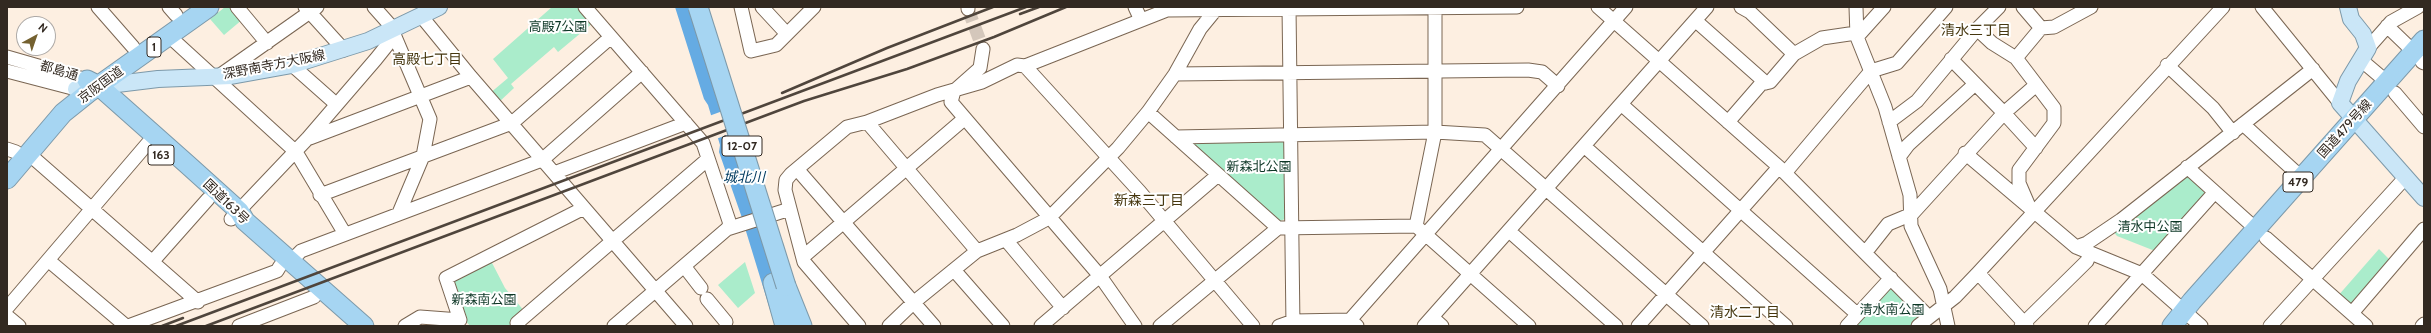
<!DOCTYPE html>
<meta charset="utf-8">
<style>
body{margin:0}
#map{position:relative;width:2431px;height:333px;overflow:hidden;background:#fdefe1;font-family:Cabin,sans-serif}
canvas{display:block}
.frame{position:absolute;inset:0;border:8px solid #322921;pointer-events:none}
.north{position:absolute;left:16px;top:16px;width:40px;height:40px;box-sizing:border-box;background:#fff;border:1px solid #ada9a6;border-radius:50%;rotate:40deg;font-size:11px;font-weight:700;line-height:16px;text-align:center;color:#322921}
.north::after{content:'';display:block;margin:auto;width:14px;height:18px;background:#746130;clip-path:polygon(50% 0,100% 100%,50% 72%,0 100%)}
</style>
<div id="map">
<canvas width="2431" height="333"></canvas>
<div class="frame"></div>
<div class="north">N</div>
</div>
<script>
const ctx = document.querySelector('canvas').getContext('2d');
ctx.lineJoin = 'round';
function fillPath(path, color) {
  ctx.fillStyle = color;
  ctx.fill(path, 'evenodd');
}
function poly(rows) {
  const path = new Path2D();
  for (const r of rows) {
    path.moveTo(r[0], r[1]);
    for (let i = 2; i < r.length; i += 2) path.lineTo(r[i], r[i + 1]);
  }
  return path;
}
function trace(path, color, width, dash) {
  ctx.strokeStyle = color;
  ctx.lineWidth = width;
  ctx.lineCap = dash ? 'butt' : 'round';
  ctx.setLineDash(dash || []);
  ctx.stroke(path);
}
function drawText(font, color, halo, rows, align = 'center') {
  ctx.font = font + ' Cabin,"Noto Sans JP",sans-serif';
  ctx.lineWidth = 4;
  ctx.setLineDash([]);
  ctx.textBaseline = 'middle';
  ctx.strokeStyle = halo;
  ctx.fillStyle = color;
  for (const [text, x, y, turn = 0] of rows) {
    ctx.save();
    ctx.translate(x, y);
    ctx.rotate((+turn || 0) * Math.PI / 180);
    ctx.textAlign = isNaN(turn) ? turn : align;
    if (halo) ctx.strokeText(text, 0, 0);
    ctx.fillText(text, 0, 0);
    ctx.restore();
  }
}
const green = poly([
 [225,7,234,7,243,19,224,35,210,19],
 [552,7,581,7,594,22,558,52,554,47,511,84,514,88,498,103,489,94,508,78,493,59],
 [1281,140,1286,143,1287,218,1278,222,1192,145,1194,141],
 [2188,176,2204,192,2204,199,2155,251,2117,236,2112,230,2183,177],
 [2379,249,2391,261,2353,306,2337,297],
 [490,259,505,288,525,312,514,326,470,326,464,319,452,279],
 [745,262,755,293,738,308,718,285],
 [1888,289,1894,290,1919,315,1918,320,1911,326,1855,326]
]);
const water = poly([
 [675,7,706,7,804,326,775,326,741,215,719,152,720,145,708,105,704,99]
]);
const pier = poly([
 [739,105,746,128,716,139,709,116]
]);
const minorTunnel = poly([
 [968,9,983,49]
]);
const minor = poly([
 [98,7,133,47],
 [169,7,176,15],
 [237,7,267,43],
 [305,7,344,50],
 [374,7,390,25,430,119,423,156,399,213],
 [585,7,703,143,730,224,727,229],
 [741,7,751,51,776,45,814,7],
 [762,7,787,34],
 [968,7,968,9],
 [1135,7,1141,20],
 [1289,7,1293,326],
 [1598,7,1779,167,1929,317],
 [1741,7,1750,12,1794,54],
 [1856,7,1857,37,1885,107,1910,195,1911,226,1940,289,1948,326],
 [2023,7,2041,28],
 [2262,7,2340,103],
 [422,17,471,77,686,326],
 [1696,21,1766,83],
 [2387,26,2414,52],
 [1977,29,1992,43,2016,58],
 [169,36,296,152,345,234],
 [1857,37,1884,7],
 [2368,48,2391,22,2418,7],
 [983,49,980,68,954,91,951,102,1100,276,1135,326],
 [7,57,87,80],
 [1951,59,2004,113,2036,85],
 [2361,60,2387,82],
 [2422,62,2424,63],
 [292,65,336,104],
 [2167,65,2213,108,2233,133],
 [1025,66,1140,192,1253,326],
 [7,71,76,89],
 [1175,74,1528,70,1542,72,1558,86],
 [219,76,317,7],
 [2395,93,2424,127],
 [1621,104,1857,314],
 [1148,112,1278,228],
 [867,122,977,251],
 [1728,122,1761,84,1770,82,1794,54,1822,38,1856,33],
 [1889,122,1917,101,1977,29,1999,7],
 [2243,124,2302,178],
 [1176,137,1435,132,1485,135,1702,326],
 [310,138,471,77],
 [1584,146,1786,326],
 [7,149,16,152],
 [1965,153,2076,247,2142,274,2201,326],
 [29,154,198,302],
 [1899,157,1908,145,1975,84],
 [2187,167,2256,229],
 [797,169,934,326],
 [554,173,686,123],
 [1785,173,1871,71,1897,63,1946,7],
 [320,195,512,123,611,37],
 [2028,204,2019,183,2019,170,2054,123,2054,108,2016,58,2041,28,2054,27,2091,7],
 [231,219,308,138,376,59,388,44,392,32],
 [1416,226,1435,132,1435,7],
 [1509,231,1616,326],
 [2266,238,2366,326],
 [1006,240,1063,308],
 [2076,247,2087,243,2121,220,2313,69],
 [1865,253,1888,224,1912,214,2004,113,2036,148],
 [804,256,964,119],
 [295,257,301,251,542,160,642,72],
 [48,260,126,326],
 [153,261,208,199],
 [684,266,701,288],
 [954,270,1003,326],
 [1978,273,2027,326],
 [707,299,726,322],
 [7,308,148,143],
 [2352,313,2424,229],
 [7,316,19,326],
 [1432,317,1442,326],
 [1350,320,1626,7],
 [128,326,277,271,280,266],
 [239,326,314,297],
 [405,326,420,317,460,320,446,278,584,208],
 [519,326,517,323,708,159],
 [614,326,727,229,790,209],
 [859,326,804,262,785,190,786,180,791,174,847,127,867,122,937,95,982,82,1017,65,1025,66,1167,10,1517,7],
 [889,326,913,303,977,251,1017,235,1049,218,1118,148,1148,112,1175,74,1200,29,1218,7],
 [1041,326,1218,175],
 [1160,326,1278,228,1416,226,1529,326],
 [1279,326,1293,321,1350,320,1357,326],
 [1424,326,1707,7],
 [1638,326,1779,167],
 [1847,326,1891,278],
 [1918,326,1955,297,1978,273,2223,7],
 [2021,326,2087,261,2090,253],
 [2095,326,2214,193],
 [2270,326,2405,178],
 [2422,326,2424,324]
]);
const major = poly([
 [2348,7,2351,19,2363,34,2368,48,2348,81,2340,103,2424,198],
 [76,89,158,79,231,76,292,65,368,41,439,7]
]);
const highway = poly([
 [87,80,99,86,188,165,239,211,245,221,364,326],
 [7,179,63,113,88,93,209,7],
 [773,283,785,326],
 [786,286,802,326],
 [2172,326,2192,301,2424,40]
]);
const rail = poly([
 [1020,14,1039,7],
 [782,93,887,48,993,7],
 [162,326,183,318],
 [176,326,1026,7],
 [206,326,804,101,907,69,994,37,1066,7]
]);
const highwayBridge = poly([
 [698,7,786,286]
]);
const shields = [
 [154,47,14],
 [742,146,40],
 [161,155,26],
 [2298,182,30]
];
const shieldNames = [
 ["1",154,47],
 ["12-07",742,146],
 ["163",161,155],
 ["479",2298,182]
];
const parkNames = [
 ["高殿7公園",558,27],
 ["新森北公園",1259,167],
 ["清水中公園",2150,227],
 ["新森南公園",484,300],
 ["清水南公園",1892,310]
];
const streetNames = [
 ["深野南寺方大阪線",274,65,-11],
 ["都島通",59,71,16],
 ["京阪国道",101,85,-36],
 ["国道479号線",2345,129,-48],
 ["国道163号",226,202,44]
];
const neighbourhoodNames = [
 ["清水三丁目",1976,31],
 ["高殿七丁目",427,60],
 ["新森三丁目",1149,201],
 ["清水二丁目",1745,313]
];
const waterNames = [
 ["城北川",744,178]
];
fillPath(green, '#aaeccb');
fillPath(water, '#65abe3');
fillPath(pier, '#fdefe1');
trace(minorTunnel, '#d4c7bb', 13, [13, 6]);
trace(minor, '#7a6653', 15);
trace(major, '#7d99a9', 18);
trace(highway, '#7d99a9', 21);
trace(minor, '#fff', 13);
trace(major, '#cae6f7', 16);
trace(highway, '#a6d5f2', 19);
trace(rail, '#4f453c', 2.5);
trace(highwayBridge, '#7d99a9', 21, []);
trace(highwayBridge, '#a6d5f2', 19);
for (const [x, y, w] of shields) {
  const box = new Path2D();
  box.roundRect(x - w / 2, y - 10, w, 20, 3);
  ctx.fillStyle = '#fff';
  ctx.fill(box);
  trace(box, '#322921', 1);
}
drawText('bold 12px', '#322921', null, shieldNames);
drawText('13px', '#0c3625', '#fff', parkNames);
drawText('13px', '#322921', '#fff', streetNames);
drawText('14px', '#46370f', '#fff', neighbourhoodNames);
drawText('italic 14px', '#033c61', '#fff', waterNames);
</script>
